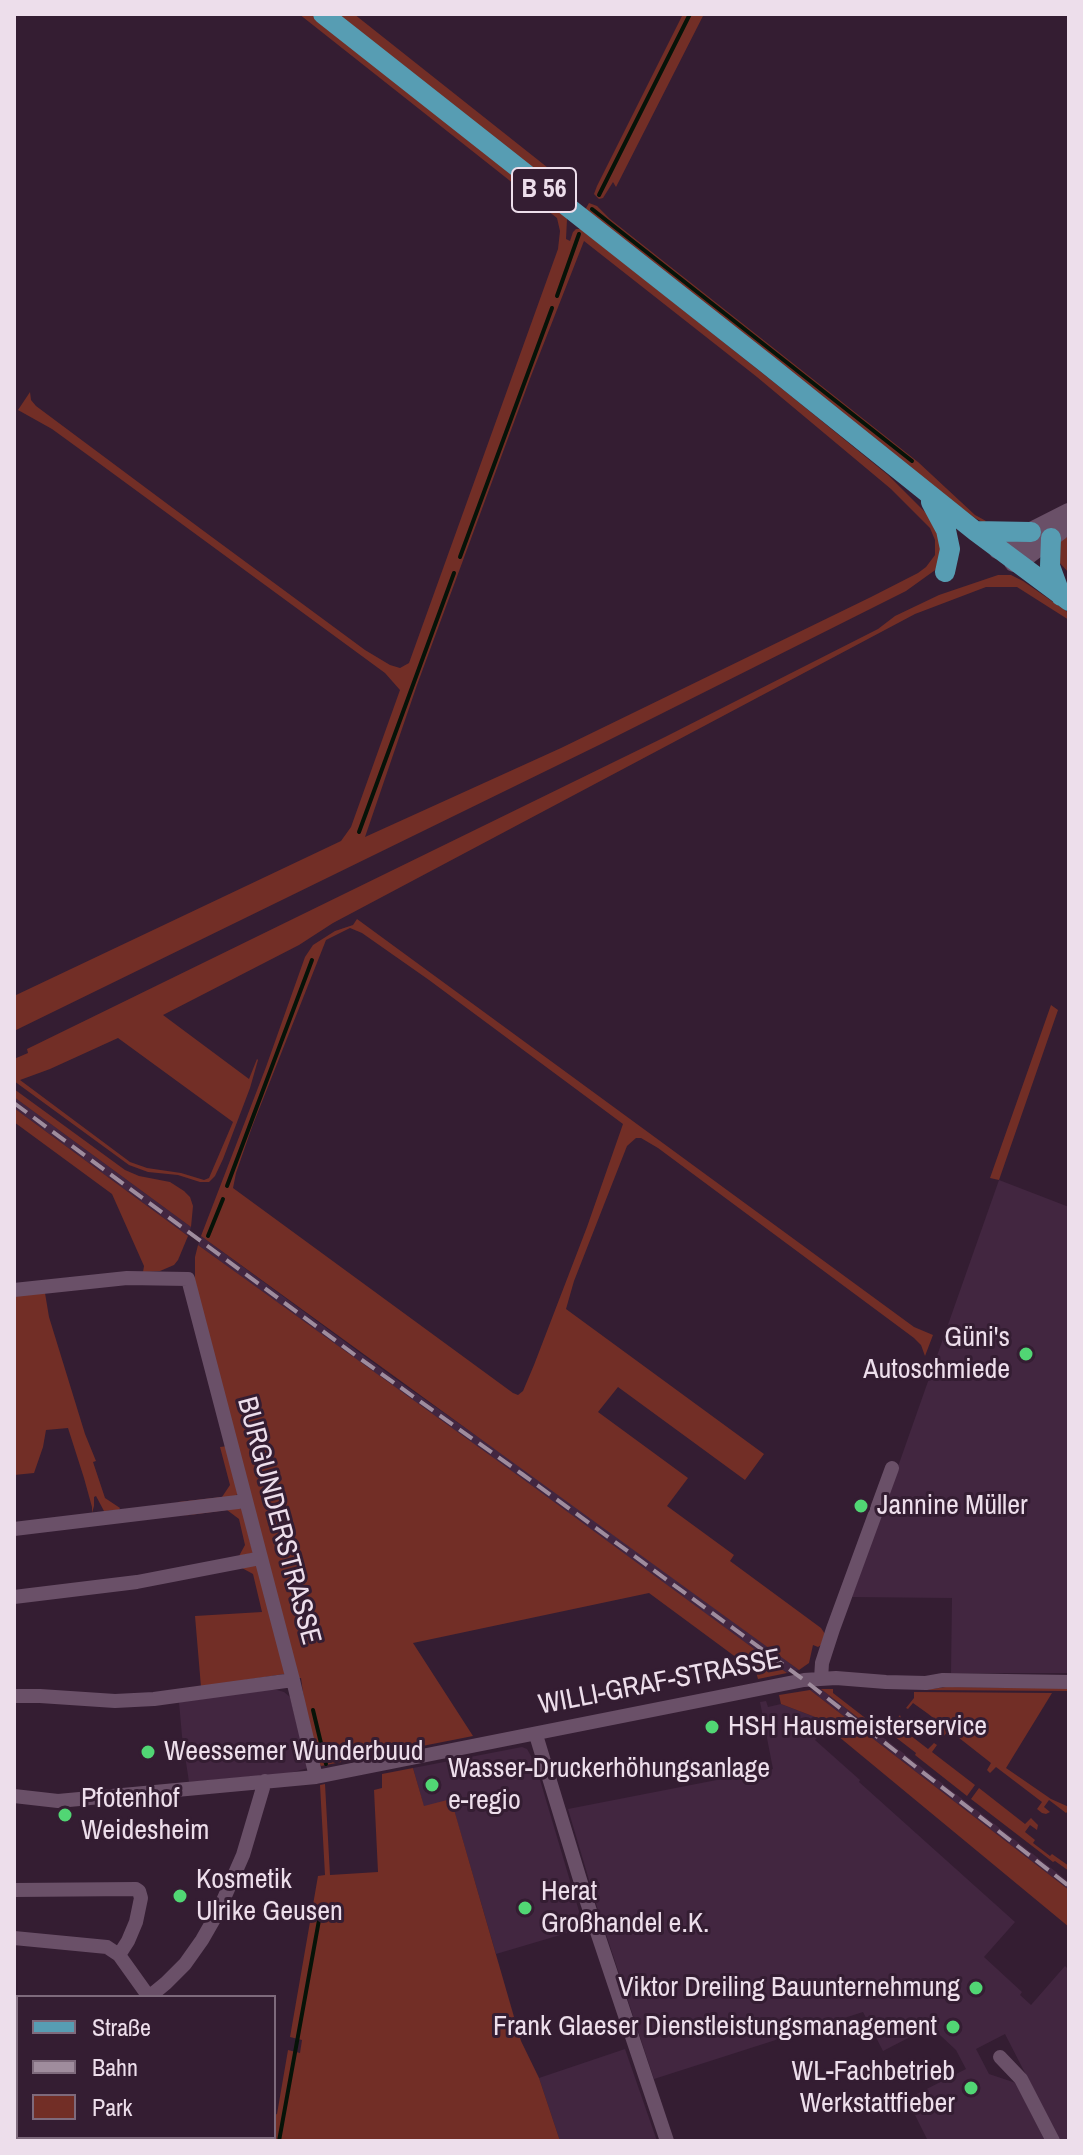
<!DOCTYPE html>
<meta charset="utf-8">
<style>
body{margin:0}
#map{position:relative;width:1083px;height:2155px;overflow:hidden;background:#341d32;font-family:"Archivo Narrow",sans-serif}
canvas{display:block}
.frame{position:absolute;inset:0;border:16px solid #eddeeb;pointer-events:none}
.legend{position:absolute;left:16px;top:1995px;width:260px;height:144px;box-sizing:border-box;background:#341d32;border:2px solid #7e6a7c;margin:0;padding:10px 14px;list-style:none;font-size:24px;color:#eddeeb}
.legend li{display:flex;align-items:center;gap:16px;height:40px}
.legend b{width:40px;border:2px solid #7e6a7c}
</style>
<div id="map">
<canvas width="1083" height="2155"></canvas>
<div class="frame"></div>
<ul class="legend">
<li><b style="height:10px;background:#579db3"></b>Straße</li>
<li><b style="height:10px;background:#9f8c9d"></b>Bahn</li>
<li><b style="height:22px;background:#722e26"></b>Park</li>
</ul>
</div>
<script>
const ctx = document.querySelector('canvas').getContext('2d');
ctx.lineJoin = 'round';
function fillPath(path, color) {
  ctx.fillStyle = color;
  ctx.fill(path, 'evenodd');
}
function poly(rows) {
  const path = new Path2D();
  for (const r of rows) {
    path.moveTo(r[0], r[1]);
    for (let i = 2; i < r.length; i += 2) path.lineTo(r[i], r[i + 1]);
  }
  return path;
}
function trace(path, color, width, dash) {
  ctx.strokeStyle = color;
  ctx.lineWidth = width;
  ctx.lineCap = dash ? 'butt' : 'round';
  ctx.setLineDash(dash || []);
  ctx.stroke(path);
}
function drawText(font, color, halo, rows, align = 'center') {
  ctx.font = font + ' "Archivo Narrow",sans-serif';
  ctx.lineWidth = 6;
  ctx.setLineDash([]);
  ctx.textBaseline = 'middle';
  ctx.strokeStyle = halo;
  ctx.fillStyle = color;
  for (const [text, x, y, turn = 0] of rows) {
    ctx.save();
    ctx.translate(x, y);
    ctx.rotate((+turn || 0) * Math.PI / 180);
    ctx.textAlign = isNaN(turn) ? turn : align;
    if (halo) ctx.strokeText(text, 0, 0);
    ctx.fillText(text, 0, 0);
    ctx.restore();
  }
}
const built = poly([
 [14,1097,191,1227,188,1236,14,1108],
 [999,1180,1069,1207,1069,1673,951,1673,952,1598,852,1597],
 [201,1236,390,1375,535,1477,799,1670,787,1673,198,1245],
 [821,1689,1069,1882,1069,1890,810,1690],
 [266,1690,277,1690,284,1692,290,1697,308,1768,290,1773,189,1782,182,1736,179,1702],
 [766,1701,768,1707,781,1704,815,1717,827,1727,815,1740,860,1780,859,1782,1015,1922,984,1957,1022,1992,1020,1995,1031,2005,1065,1966,1069,1970,1069,2141,1060,2141,1005,2034,976,2049,989,2074,1016,2083,1045,2141,928,2141,907,2099,966,2069,956,2050,926,2022,912,2036,883,2051,863,2012,654,2079,597,1907,568,1809,773,1769,760,1702],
 [522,1747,527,1749,535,1763,584,1928,496,1954,451,1800,424,1807,413,1768],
 [625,2049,657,2141,560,2141,539,2078]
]);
const green = poly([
 [299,14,311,14,563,214,567,219,566,239,570,241,573,232,576,229,581,229,786,392,888,475,934,521,943,538,938,568,906,591,599,745,14,1031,14,996,341,841,351,827,400,690,385,673,96,461,52,429,18,410,30,392,31,400,36,406,201,529,365,650,390,665,400,668,409,663,558,249,560,231,557,218],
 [584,241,757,377,891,489,930,528,935,540,935,555,926,567,918,573,871,597,561,748,365,837,417,685,531,376],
 [335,14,354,14,562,179,574,190,577,195,576,198,571,200],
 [683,14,704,14,616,187,613,182,603,198,599,199,594,194,597,186],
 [589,203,597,206,610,219,918,462,975,515,986,521,984,523,975,518,953,502,585,210],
 [1069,530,1069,573,1056,559,1058,545],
 [998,575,1011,575,1023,581,1069,613,1069,620,1017,587,986,587,915,614,333,923,299,945,163,1015,249,1079,257,1059,258,1060,250,1088,223,1159,215,1176,209,1182,200,1182,178,1175,148,1172,129,1165,14,1081,14,1059,28,1053,27,1049,665,737,878,629,895,616,939,595],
 [118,1038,233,1122,209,1178,204,1180,181,1173,147,1168,130,1162,20,1080,50,1069],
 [357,919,914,1327,933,1335,925,1356,921,1345,914,1338,658,1148,641,1138,636,1138,627,1146,574,1281,566,1309,764,1454,745,1480,618,1387,598,1412,688,1478,667,1506,734,1555,730,1561,821,1628,825,1634,821,1645,818,1647,813,1645,809,1663,799,1670,201,1236,266,1067,305,957,313,945,335,931,353,925],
 [350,928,362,933,429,980,623,1124,587,1227,534,1365,523,1391,518,1395,513,1393,233,1188,236,1173,252,1127,326,940],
 [1051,1005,1058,1010,999,1180,990,1178],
 [14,1089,125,1170,139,1176,170,1182,184,1191,190,1197,193,1206,191,1227,14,1097],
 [14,1108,188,1236,178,1260,174,1265,160,1271,143,1272,144,1266,112,1194,14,1122],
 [198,1245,520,1477,787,1673,758,1679,756,1672,649,1593,413,1643,473,1736,321,1766,317,1760,305,1707,301,1678,296,1678,195,1281,195,1257],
 [45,1293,49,1317,85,1434,96,1461,93,1462,105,1498,120,1508,119,1510,104,1511,96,1496,94,1497,94,1506,92,1513,92,1507,84,1478,68,1428,46,1430,43,1447,34,1473,14,1475,14,1296],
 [228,1446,239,1490,236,1496,179,1505,178,1502,222,1497,230,1485,220,1447],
 [236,1507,242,1509,253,1553,239,1556,245,1545,239,1519,227,1510,182,1516],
 [254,1563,259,1568,285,1672,284,1674,201,1687,195,1616,262,1612,253,1574,242,1568],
 [946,1687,1069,1688,1069,1691,924,1690],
 [821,1689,833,1689,833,1693,886,1734,883,1737],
 [810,1690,1069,1890,1069,1927,815,1717,781,1704,779,1695],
 [914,1692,1052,1693,1006,1768,1051,1799,1069,1807,1069,1810,1066,1813,1049,1800,1044,1807,1050,1812,1046,1814,1042,1813,1037,1809,1042,1802,996,1767,990,1773,987,1770,991,1763,949,1730,943,1737,940,1734,945,1727,927,1713,913,1703,908,1709,906,1708,914,1698],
 [900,1715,901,1718,897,1725,928,1749,934,1743,937,1745,932,1752,975,1785,967,1796,915,1755,916,1753,894,1736,895,1734,889,1729],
 [413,1768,424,1806,451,1799,521,2041,539,2078,560,2141,14,2141,14,2022,18,2023,18,2137,274,2137,274,2115,277,2114,288,2050,300,2053,302,2040,290,2037,318,1876,325,1875,320,1785,325,1784,330,1875,378,1872,374,1790,382,1788,382,1774],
 [979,1788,1025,1824,1031,1818,1038,1825,1037,1830,1030,1825,1025,1832,1035,1840,1033,1843,1050,1856,1052,1854,1069,1866,1069,1871,1055,1861,1053,1862,971,1799]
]);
const stream = poly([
 [599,195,690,14],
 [592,209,912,461],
 [557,296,579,234],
 [460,557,552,308],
 [359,832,454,573],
 [227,1186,312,960],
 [208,1236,223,1199],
 [313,1710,326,1764],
 [279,2141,321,1909]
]);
const minor = poly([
 [14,1290,127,1278,188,1279,293,1680,316,1777],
 [14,1529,246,1501],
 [14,1597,137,1582,261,1558],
 [821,1679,822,1663,833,1629,892,1468],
 [14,1696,40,1696,115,1701,154,1699,293,1680],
 [536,1735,585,1896,667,2141],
 [14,1796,58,1801,316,1777,804,1680,836,1678,886,1682,926,1683,943,1680,1069,1682],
 [14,1890,136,1889,139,1891,141,1898,136,1922,128,1941,119,1955],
 [14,1938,107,1947,119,1955,149,1997],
 [149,1997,166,1983,185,1964,202,1940,218,1912,243,1855,265,1781],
 [14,2018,18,2018],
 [1000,2057,1021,2079,1053,2141]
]);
const secondary = poly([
 [998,549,1069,513],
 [1014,562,1027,555,1060,530]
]);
const primary = poly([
 [323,14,767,364,975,531,1069,601],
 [931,502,946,530,950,549,945,572],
 [975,531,1031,532],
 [1051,538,1050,566,1061,596]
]);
const rail = poly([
 [14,1103,355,1355,522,1474,804,1680,1069,1886]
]);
const markers = [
 [1026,1354,8,"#51d674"],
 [861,1506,8,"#51d674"],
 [712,1727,8,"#51d674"],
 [148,1752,8,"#51d674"],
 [432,1785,8,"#51d674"],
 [65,1815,8,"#51d674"],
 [180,1896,8,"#51d674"],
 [525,1908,8,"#51d674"],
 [976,1988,8,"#51d674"],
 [953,2027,8,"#51d674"],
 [971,2088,8,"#51d674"]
];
const shields = [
 [544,190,64]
];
const shieldNames = [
 ["B 56",544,190]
];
const poiNames = [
 ["Güni's",1010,1338,"right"],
 ["Autoschmiede",1010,1370,"right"],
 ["Jannine Müller",877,1506],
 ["HSH Hausmeisterservice",728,1727],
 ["Weessemer Wunderbuud",164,1752],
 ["Wasser-Druckerhöhungsanlage",448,1769],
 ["e-regio",448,1801],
 ["Pfotenhof",81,1799],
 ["Weidesheim",81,1831],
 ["Kosmetik",196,1880],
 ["Ulrike Geusen",196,1912],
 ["Herat",541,1892],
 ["Großhandel e.K.",541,1924],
 ["Viktor Dreiling Bauunternehmung",960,1988,"right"],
 ["Frank Glaeser Dienstleistungsmanagement",937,2027,"right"],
 ["WL-Fachbetrieb",955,2072,"right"],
 ["Werkstattfieber",955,2104,"right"]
];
const streetNames = [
 ["BURGUNDERSTRASSE",278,1521,75],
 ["WILLI-GRAF-STRASSE",660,1683,-11]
];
fillPath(built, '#422640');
fillPath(green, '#722e26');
trace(stream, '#061308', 4);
trace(minor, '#6a5068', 14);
trace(secondary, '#6a5068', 20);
trace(primary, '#579db3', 20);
trace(rail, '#9f8c9d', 4, [16, 8]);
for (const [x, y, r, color] of markers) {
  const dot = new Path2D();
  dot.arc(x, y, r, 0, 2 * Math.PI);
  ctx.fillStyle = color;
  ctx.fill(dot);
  trace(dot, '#341d32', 3);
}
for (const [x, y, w] of shields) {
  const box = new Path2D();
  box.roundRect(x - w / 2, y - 22, w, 44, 6);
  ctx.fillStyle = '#341d32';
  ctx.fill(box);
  trace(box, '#eddeeb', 2);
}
drawText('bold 26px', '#eddeeb', null, shieldNames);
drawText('28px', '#eddeeb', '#341d32', poiNames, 'left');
drawText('28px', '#eddeeb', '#341d32', streetNames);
</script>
